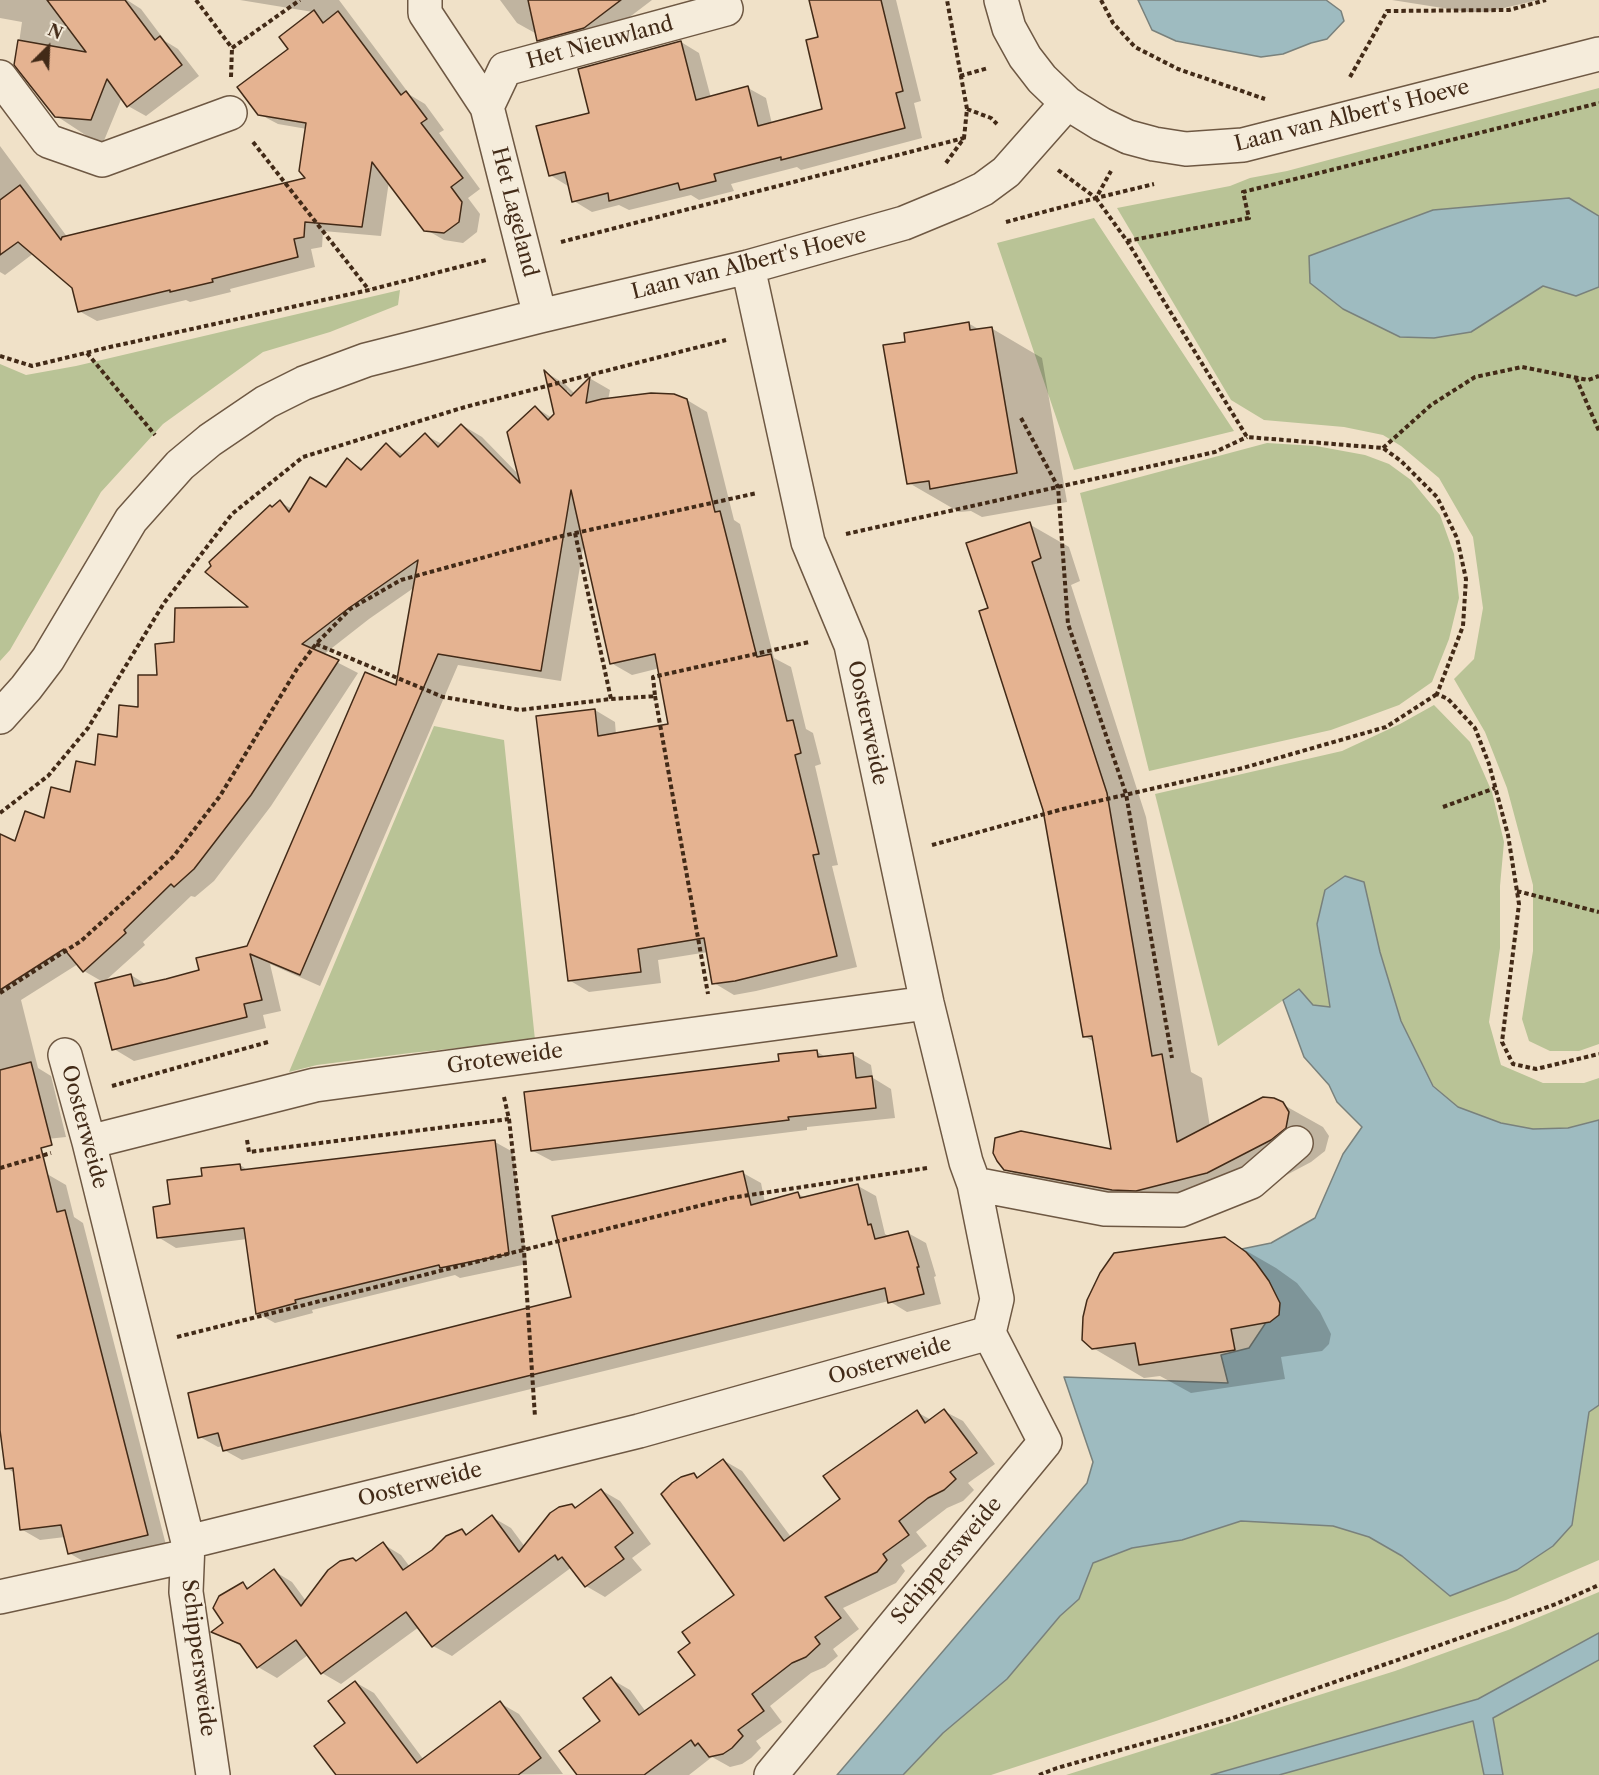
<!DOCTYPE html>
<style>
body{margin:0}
#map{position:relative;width:1599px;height:1775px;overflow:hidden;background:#f0e1c8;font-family:"Libre Caslon Text",serif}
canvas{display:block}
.north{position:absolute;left:18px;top:18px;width:60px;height:60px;-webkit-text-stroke:4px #f5ecdb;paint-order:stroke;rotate:24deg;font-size:16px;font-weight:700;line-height:24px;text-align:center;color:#422a17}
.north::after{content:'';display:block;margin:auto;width:21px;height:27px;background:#422a17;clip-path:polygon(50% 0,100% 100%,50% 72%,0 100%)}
</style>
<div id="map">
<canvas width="1599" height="1775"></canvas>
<div class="north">N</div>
</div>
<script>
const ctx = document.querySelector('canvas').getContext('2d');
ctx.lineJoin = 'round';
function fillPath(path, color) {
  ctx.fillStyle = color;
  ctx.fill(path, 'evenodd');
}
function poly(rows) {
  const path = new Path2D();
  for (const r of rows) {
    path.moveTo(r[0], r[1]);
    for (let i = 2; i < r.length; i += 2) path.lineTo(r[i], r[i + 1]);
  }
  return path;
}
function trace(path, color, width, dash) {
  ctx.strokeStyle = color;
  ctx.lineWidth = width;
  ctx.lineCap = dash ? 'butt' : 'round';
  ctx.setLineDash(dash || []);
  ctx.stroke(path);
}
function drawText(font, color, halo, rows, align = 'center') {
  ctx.font = font + ' "Libre Caslon Text",serif';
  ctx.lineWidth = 4.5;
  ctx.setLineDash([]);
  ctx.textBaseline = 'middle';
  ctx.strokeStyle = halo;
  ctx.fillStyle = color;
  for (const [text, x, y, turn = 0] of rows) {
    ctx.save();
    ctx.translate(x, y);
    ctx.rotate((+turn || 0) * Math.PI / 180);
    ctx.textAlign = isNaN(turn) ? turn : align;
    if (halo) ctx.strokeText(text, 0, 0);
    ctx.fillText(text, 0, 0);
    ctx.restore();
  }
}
const green = poly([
 [1599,88,1599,216,1569,198,1433,210,1309,256,1471,332,1543,285,1576,296,1599,287,1599,1044,1579,1051,1550,1051,1529,1041,1522,1019,1533,951,1533,885,1507,788,1485,732,1454,679,1474,659,1483,608,1473,537,1439,478,1401,446,1383,435,1344,427,1264,420,1231,400,1117,208,1230,186,1250,178,1287,171],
 [1094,218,1234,431,1074,470,997,243],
 [400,290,398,305,330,332,263,352,163,424,101,492,10,650,0,661,0,364,26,375,76,366],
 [1267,443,1316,446,1365,455,1389,464,1411,480,1440,515,1454,554,1459,598,1449,639,1432,682,1399,705,1331,730,1149,771,1080,493],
 [1434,705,1470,742,1492,792,1504,842,1500,886,1500,948,1489,1022,1501,1065,1543,1083,1584,1083,1599,1078,1599,1120,1568,1128,1533,1129,1501,1123,1458,1107,1433,1085,1401,1021,1380,952,1364,882,1317,924,1330,1008,1313,1005,1299,989,1218,1046,1155,794,1342,751,1400,724],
 [434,726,504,740,535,1040,410,1053,317,1065,289,1072],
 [1599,1405,1599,1560,1506,1600,1156,1721,991,1775,903,1775,943,1733,1007,1679,1060,1616,1079,1599,1093,1563,1132,1548,1182,1540,1241,1521,1333,1526,1369,1537,1402,1556,1450,1596,1572,1525,1589,1411],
 [1599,1592,1599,1633,1478,1699,1211,1775,1066,1775,1395,1671,1508,1630],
 [1599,1660,1599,1775,1503,1775,1493,1718],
 [1473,1720,1484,1775,1279,1775]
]);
const water = poly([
 [1138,0,1326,0,1341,11,1344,21,1327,39,1311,43,1283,54,1261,57,1176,41,1152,30,1138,0],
 [1569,198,1599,216,1599,287,1576,296,1543,286,1471,332,1434,338,1400,337,1343,309,1310,283,1309,256,1433,210,1569,198],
 [1345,876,1364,882,1380,952,1401,1021,1433,1086,1458,1107,1501,1123,1533,1129,1568,1128,1599,1120,1599,1405,1589,1412,1572,1525,1553,1546,1517,1570,1450,1596,1402,1556,1369,1537,1333,1526,1241,1521,1182,1540,1132,1548,1093,1563,1079,1599,1060,1616,1007,1679,943,1733,903,1775,837,1775,1087,1483,1093,1462,1064,1377,1228,1383,1221,1355,1249,1348,1265,1324,1253,1282,1227,1252,1271,1243,1315,1218,1343,1154,1362,1127,1337,1102,1329,1085,1304,1057,1283,1000,1299,989,1313,1005,1330,1007,1317,924,1325,890,1345,876],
 [1599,1633,1599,1660,1493,1718,1503,1775,1484,1775,1473,1721,1279,1775,1211,1775,1478,1699,1599,1633]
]);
const shadow = poly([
 [0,0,127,0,141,9,165,41,178,49,199,76,146,116,128,106,122,97,103,143,93,140,52,113,16,64,22,22,0,18],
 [240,0,339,0,410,95,425,104,444,130,439,133,480,189,468,198,480,214,477,232,463,243,444,240,425,229,389,181,381,236,323,231,322,247,311,249,315,267,230,289,231,292,190,302,186,300,97,321,79,311,73,287,34,253,5,275,0,272,0,146,68,238,307,179,307,129,278,124,259,114,290,50,313,12],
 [500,0,652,0,602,38,556,50,538,40,537,31,535,33,517,23],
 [811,0,896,0,921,101,914,103,922,138,801,170,797,167,731,184,734,191,699,200,691,195,629,210,619,205,592,212,574,201,568,186,550,175,590,114,681,42,699,53,711,98,748,88,766,98,772,124,824,110,820,38],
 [1392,0,1538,0,1487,12,1468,12],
 [968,323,980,330,991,328,1042,358,1067,502,982,517,971,511,959,512,909,483,906,343],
 [547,373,565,384,575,394,591,379,610,390,608,400,687,400,707,412,734,520,740,524,774,658,791,667,806,729,813,733,821,764,815,766,838,865,832,866,857,967,756,991,734,995,714,983,708,952,658,960,661,983,589,992,569,980,595,710,615,722,616,735,670,725,660,668,632,675,611,663,584,542,561,681,458,665,320,986,270,964,281,1011,263,1015,266,1028,134,1061,114,1049,103,982,84,971,78,964,21,1000,38,1068,51,1076,66,1137,0,1144,0,836,16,843,45,820,96,767,140,708,159,677,175,644,252,608,273,509,280,502,292,509,326,489,347,460,364,469,386,445,404,455,425,435,442,444,462,425,482,437,519,475,535,407,552,418,556,414],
 [567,390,577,401,567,394],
 [415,587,397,687,248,947,200,971,147,985,131,975,104,982,145,945,143,942,191,896,195,897,214,881,271,806,358,673,323,655,369,619],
 [1029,524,1069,547,1080,581,1071,585,1146,817,1191,1072,1202,1078,1210,1127,1282,1104,1323,1127,1329,1136,1325,1151,1311,1162,1247,1196,1045,1192,1005,1168,1113,1150,1094,1042,1084,1036,1044,810,990,609],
 [816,1051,827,1058,852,1054,871,1065,873,1078,891,1089,895,1118,807,1127,807,1130,552,1161,533,1151],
 [495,1142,513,1152,527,1264,460,1278,455,1275,312,1310,313,1313,275,1323,257,1313,247,1239,176,1248,158,1237,171,1206,203,1177,240,1165,249,1171],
 [743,1173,761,1183,765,1203,798,1194,806,1198,858,1186,876,1196,885,1234,888,1236,908,1233,926,1243,936,1276,934,1277,941,1304,907,1312,889,1301,242,1460,224,1450,223,1446,218,1447,200,1437,573,1298],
 [47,1174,66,1185,74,1217,83,1223,166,1545,88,1564,69,1553,65,1537,40,1540,21,1529,15,1473,6,1468,0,1417,0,1185],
 [1224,1238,1276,1268,1297,1283,1320,1312,1331,1334,1329,1344,1322,1351,1281,1357,1285,1379,1191,1393,1160,1376,1144,1378,1093,1348],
 [944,1411,963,1421,995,1464,968,1483,974,1490,963,1501,947,1508,916,1532,927,1546,901,1565,905,1571,896,1583,843,1608,859,1629,833,1649,838,1656,825,1667,811,1673,770,1706,782,1722,756,1741,761,1748,751,1758,742,1764,730,1767,712,1757,689,1775,579,1775,602,1721,611,1679,630,1690,646,1712,697,1675,692,1644,736,1595,694,1475,699,1478,723,1460,742,1471,791,1537,842,1499,917,1412,931,1420],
 [601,1490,620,1501,651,1544,632,1558,642,1570,605,1597,586,1586,572,1567,452,1656,433,1646,419,1627,341,1684,322,1673,308,1655,277,1678,258,1667,243,1647,214,1632,225,1623,243,1584,250,1588,274,1571,292,1582,306,1601,353,1559,358,1562,383,1544,401,1555,410,1567,462,1531,468,1535,492,1517,511,1528,525,1547,572,1505,577,1508],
 [355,1682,374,1693,435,1775,336,1775],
 [500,1703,519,1714,563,1774,461,1775]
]);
const building = poly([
 [47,0,125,0,155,40,160,36,182,65,127,107,107,79,91,120,55,117,14,65,18,40,86,52,47,0],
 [528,0,621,0,584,28,537,41,528,0],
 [809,0,881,0,903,91,896,93,905,128,781,160,781,157,714,174,716,181,680,190,678,183,609,201,608,193,572,202,565,172,549,176,536,126,589,113,578,69,681,41,696,100,748,86,758,126,822,109,806,40,818,37,809,0],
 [314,10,323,23,338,11,401,95,406,91,427,119,421,123,463,178,451,187,462,202,459,222,444,233,424,231,372,162,362,227,305,222,304,237,294,239,298,257,212,279,213,282,170,292,170,290,78,312,72,288,18,242,0,255,0,200,20,185,61,240,62,237,305,178,299,171,306,123,258,115,237,87,288,49,279,37,314,10],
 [969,322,970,330,992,327,1017,473,930,489,929,481,907,484,883,345,905,342,904,333,969,322],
 [544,370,571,396,590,377,586,403,602,399,651,393,674,394,687,399,715,512,720,511,757,657,771,654,787,721,793,720,801,753,795,755,819,854,813,855,837,956,735,981,712,984,704,938,638,949,641,972,568,981,536,716,595,709,598,736,668,724,655,654,610,664,571,490,541,671,438,654,300,975,250,954,262,1000,244,1004,247,1017,112,1050,95,983,131,974,134,986,166,979,199,970,196,958,247,946,365,672,396,685,418,560,349,608,302,644,339,660,251,795,194,869,174,887,171,884,124,930,126,933,83,972,64,949,0,990,0,834,15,841,25,811,44,818,51,787,70,792,76,761,95,765,98,734,117,737,119,705,138,707,138,675,157,675,155,644,174,642,175,608,248,607,205,572,211,566,209,562,270,505,272,507,280,500,289,512,310,477,326,487,347,458,361,470,386,443,400,457,425,433,438,447,461,424,520,483,507,432,535,406,548,420,554,414,544,370],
 [1030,522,1041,558,1032,562,1107,793,1152,1056,1162,1054,1177,1142,1263,1097,1274,1098,1283,1102,1289,1112,1286,1128,1271,1140,1207,1173,1136,1191,1112,1190,1004,1170,997,1161,993,1153,995,1138,1021,1131,1111,1149,1092,1036,1083,1037,1043,810,979,611,988,608,966,543,1030,522],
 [817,1050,818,1057,853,1053,856,1078,872,1076,876,1108,788,1117,789,1120,531,1151,524,1092,779,1061,778,1054,817,1050],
 [31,1062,52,1145,41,1148,57,1212,65,1210,148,1535,68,1554,61,1525,20,1530,13,1468,5,1469,0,1430,0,1070,31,1062],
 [495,1140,509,1254,440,1268,439,1265,295,1300,296,1303,256,1314,244,1228,157,1238,153,1207,170,1204,167,1180,202,1176,201,1168,240,1164,241,1170,495,1140],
 [743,1171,751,1205,798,1192,800,1198,858,1184,868,1225,871,1224,875,1239,908,1231,919,1267,917,1267,924,1294,888,1303,885,1288,223,1451,218,1433,198,1438,188,1393,571,1297,552,1216,743,1171],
 [1225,1237,1246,1252,1256,1263,1269,1281,1280,1303,1279,1315,1270,1322,1231,1329,1235,1350,1139,1365,1135,1343,1092,1349,1082,1340,1083,1317,1087,1300,1100,1273,1114,1253,1225,1237],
 [944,1409,977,1453,950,1472,956,1479,944,1490,928,1498,899,1521,909,1535,883,1554,887,1560,877,1572,825,1597,841,1618,815,1637,820,1644,806,1657,792,1663,752,1694,764,1711,738,1730,743,1736,732,1748,723,1754,709,1757,698,1743,695,1746,691,1740,644,1775,577,1775,559,1751,600,1721,583,1698,611,1677,639,1715,695,1675,678,1652,690,1643,682,1632,734,1595,661,1494,672,1483,681,1477,694,1473,697,1478,723,1459,784,1541,840,1499,823,1476,917,1410,925,1423,944,1409],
 [601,1489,633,1533,615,1547,624,1559,585,1587,562,1557,558,1560,555,1555,432,1647,406,1612,321,1674,296,1640,257,1668,240,1644,211,1632,223,1623,213,1608,219,1596,243,1582,247,1589,274,1569,301,1606,328,1570,340,1561,353,1558,356,1561,383,1542,403,1570,432,1550,446,1536,462,1529,466,1535,492,1515,519,1552,550,1513,559,1507,572,1504,575,1508,601,1489],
 [355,1681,417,1763,500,1701,541,1758,518,1775,336,1775,314,1746,345,1723,328,1701,355,1681]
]);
const path = poly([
 [196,0,232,48],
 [1101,0,1113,23,1135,47,1178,69,1265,99],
 [232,48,300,0],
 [960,76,988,68],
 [231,77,232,48],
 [1350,77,1387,11,1509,10,1546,0],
 [967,109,991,118,997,124],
 [253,142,369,290],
 [946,163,964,138,967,109,947,0],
 [1058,170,1096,198,1154,184],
 [1096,198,1127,241,1247,437,1383,448,1401,461,1437,497,1457,538,1466,579,1463,626,1437,694,1448,699,1475,728,1489,764,1508,835,1519,904,1502,1042,1513,1064,1536,1069,1599,1054],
 [1006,222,1096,198,1111,171],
 [1127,241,1249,218,1243,192,1599,103],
 [561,242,964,138],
 [87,353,155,435],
 [0,356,32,366,110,347,369,290,486,260],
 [1576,378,1599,431],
 [1021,418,1058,487,1068,624,1126,794,1172,1058],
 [1383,448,1431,405,1475,377,1522,367,1588,380,1599,376],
 [575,533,611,699],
 [846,534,1215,452,1247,437],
 [316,644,443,697,520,710,611,699,655,696,653,677,809,642],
 [655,696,708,994],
 [1443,807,1495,788],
 [0,813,48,776,88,728,164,603,232,514,303,457,465,407,726,340],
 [932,845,1063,809,1243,768,1386,727,1437,694],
 [1517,891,1599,912],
 [0,993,81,941,173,857,220,796,297,669,316,644,350,609,401,580,562,536,757,493],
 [112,1086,268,1042],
 [504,1097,509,1119,524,1251,535,1417],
 [247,1140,249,1152,509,1119],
 [0,1168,51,1153],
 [177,1337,730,1198,927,1168],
 [1039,1775,1057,1768,1233,1718,1556,1604,1599,1585]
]);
const minor = poly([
 [425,0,425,13,487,107,540,316],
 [1001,0,1009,28,1025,57,1042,79,1067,103,1101,124,1128,137,1154,144,1186,149,1243,145,1599,54],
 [0,77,48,141,102,160,230,113],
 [487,107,505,69,726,9,723,0],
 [0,717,26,688,48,659,131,520,180,465,210,440,266,402,304,383,366,360,540,316,748,267,904,223,962,199,983,189,1006,172,1067,103],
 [65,1055,89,1142,188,1542,639,1431,989,1333,997,1299,974,1184,966,1162,927,1003,851,645,808,542,748,267],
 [89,1142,315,1085,927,1003],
 [974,1184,1105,1209,1181,1210,1251,1182,1296,1143],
 [188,1542,186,1592,213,1775],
 [0,1597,187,1556],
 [771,1775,1045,1442,989,1333]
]);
const streetNames = [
 ["Het Nieuwland",600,43,-15],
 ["Laan van Albert's Hoeve",1352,116,-14],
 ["Het Lageland",514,212,76],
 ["Laan van Albert's Hoeve",749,264,-14],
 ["Oosterweide",867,723,78],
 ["Groteweide",505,1059,-8],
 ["Oosterweide",84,1127,75],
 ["Oosterweide",890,1361,-16],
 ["Oosterweide",420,1485,-14],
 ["Schippersweide",947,1561,-50],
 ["Schippersweide",198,1658,83]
];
fillPath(green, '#b9c396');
fillPath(water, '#9ebbc0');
trace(water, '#79817c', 1.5);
fillPath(shadow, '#0003');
fillPath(building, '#e5b391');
trace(building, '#422a17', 1.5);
trace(minor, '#6e5843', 36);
trace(path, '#422a17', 4, [4.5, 3]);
trace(minor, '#f5ecdb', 33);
drawText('21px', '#422a17', '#f5ecdb', streetNames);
</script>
